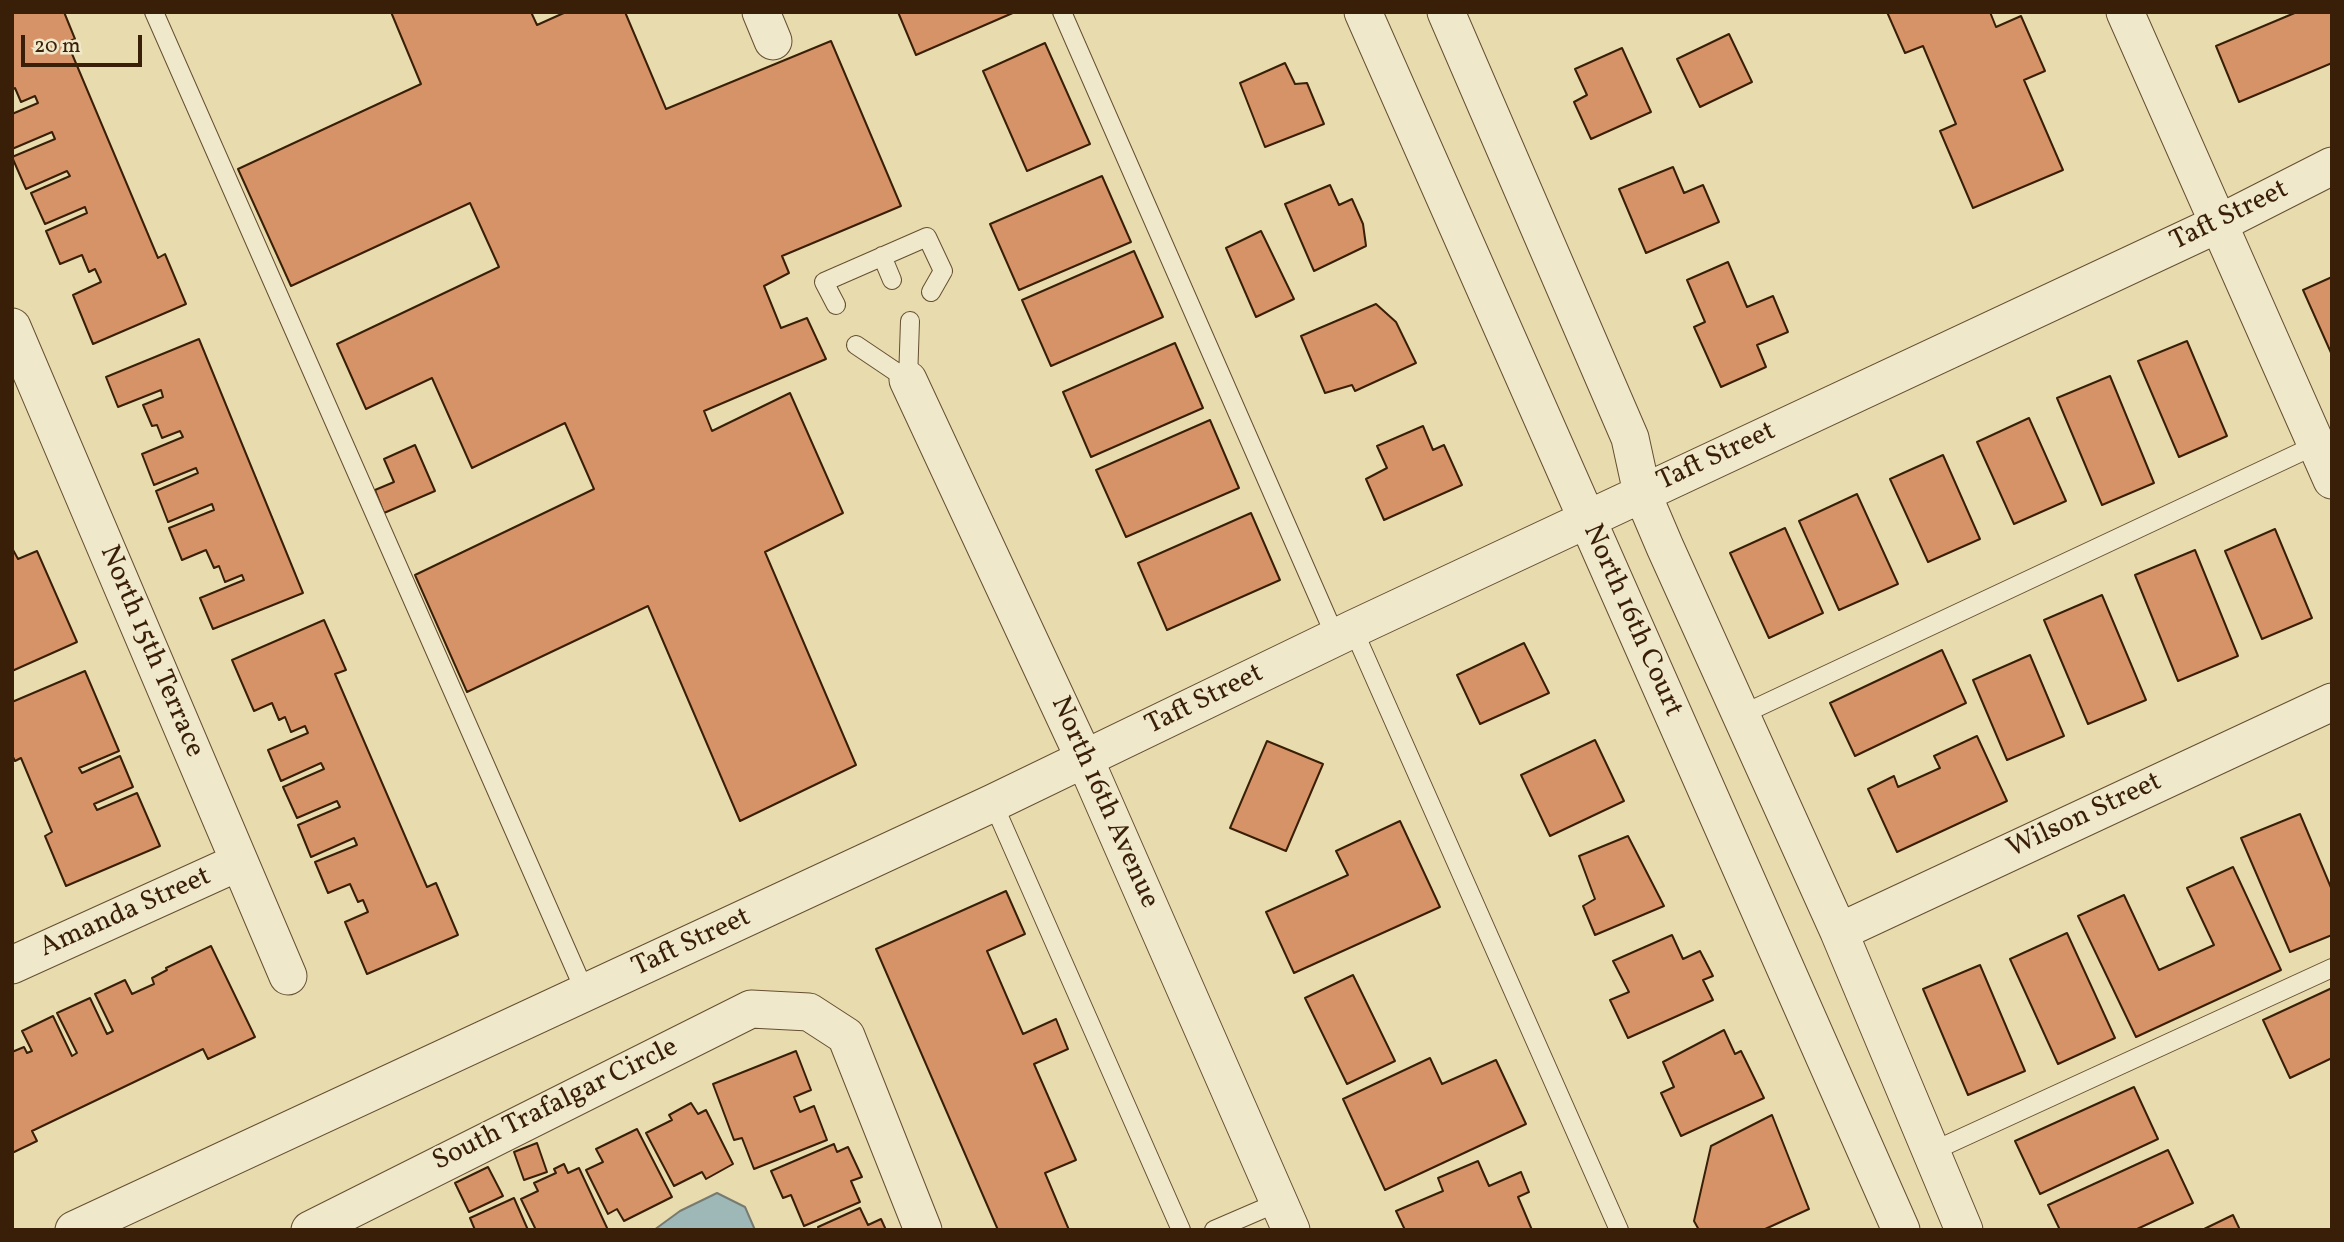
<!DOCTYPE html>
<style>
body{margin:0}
#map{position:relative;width:2344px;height:1242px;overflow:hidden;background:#e8dbae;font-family:Vollkorn,serif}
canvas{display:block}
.frame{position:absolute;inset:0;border:14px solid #391f07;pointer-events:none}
.scale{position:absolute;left:21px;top:35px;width:121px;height:32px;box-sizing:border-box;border:4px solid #391f07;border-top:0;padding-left:9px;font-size:21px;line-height:24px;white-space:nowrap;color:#391f07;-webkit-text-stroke:5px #f0e8ca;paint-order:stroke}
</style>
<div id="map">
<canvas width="2344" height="1242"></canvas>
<div class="frame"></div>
<div class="scale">20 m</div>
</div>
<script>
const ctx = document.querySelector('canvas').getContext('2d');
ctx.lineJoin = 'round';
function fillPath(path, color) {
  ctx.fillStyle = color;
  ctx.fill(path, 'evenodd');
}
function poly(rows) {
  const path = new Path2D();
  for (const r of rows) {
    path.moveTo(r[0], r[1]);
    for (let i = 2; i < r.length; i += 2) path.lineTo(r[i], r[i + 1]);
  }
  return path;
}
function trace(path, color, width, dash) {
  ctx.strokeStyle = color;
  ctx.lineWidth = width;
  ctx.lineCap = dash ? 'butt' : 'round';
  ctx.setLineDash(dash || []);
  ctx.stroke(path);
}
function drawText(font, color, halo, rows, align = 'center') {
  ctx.font = font + ' Vollkorn,serif';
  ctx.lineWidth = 5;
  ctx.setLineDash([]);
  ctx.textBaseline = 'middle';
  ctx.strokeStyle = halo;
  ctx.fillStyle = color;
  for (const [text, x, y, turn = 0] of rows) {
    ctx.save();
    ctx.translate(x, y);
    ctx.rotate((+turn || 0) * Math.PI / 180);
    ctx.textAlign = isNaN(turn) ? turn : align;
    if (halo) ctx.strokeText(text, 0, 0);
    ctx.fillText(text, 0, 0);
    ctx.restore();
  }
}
const water = poly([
 [717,1193,745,1207,755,1230,654,1230,680,1211,717,1193]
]);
const building = poly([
 [12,12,64,12,75,39,67,42,158,258,165,254,186,304,93,344,73,295,101,282,95,269,89,272,82,255,60,264,46,231,87,213,85,207,45,224,31,193,70,176,67,171,26,189,12,157,55,139,52,132,12,149,12,114,38,103,35,96,21,102,15,88,12,90,12,12],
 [391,12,531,12,537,25,566,12,625,12,666,109,831,41,901,206,782,256,789,273,764,286,781,328,807,318,826,359,704,411,712,431,790,393,843,513,765,552,856,765,740,821,648,606,467,692,415,575,594,489,565,423,472,468,432,378,366,409,337,344,499,267,470,203,291,286,238,169,421,84,391,12],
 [898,12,1015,12,916,55,898,12],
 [1887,12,1990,12,1996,27,2021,16,2045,71,2024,80,2063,170,1973,208,1940,131,1956,124,1923,46,1905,53,1887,12],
 [2297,12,2332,12,2332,63,2239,102,2216,46,2297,12],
 [1729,34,1752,82,1700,107,1677,59,1729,34],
 [1045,43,1090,144,1027,171,983,71,1045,43],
 [1622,48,1651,112,1591,139,1574,102,1587,95,1575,69,1622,48],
 [1285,63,1295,84,1307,83,1324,124,1265,147,1240,83,1285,63],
 [1673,167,1684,193,1703,185,1719,222,1646,253,1619,189,1673,167],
 [1102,176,1131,242,1019,290,990,224,1102,176],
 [1330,185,1339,205,1352,199,1363,224,1366,246,1314,271,1285,204,1330,185],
 [1261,231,1294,299,1256,317,1226,248,1261,231],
 [1134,251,1163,317,1051,366,1022,300,1134,251],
 [1728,262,1747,307,1773,296,1788,332,1757,345,1766,367,1721,387,1694,327,1705,322,1687,280,1728,262],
 [2332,277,2332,355,2303,290,2332,277],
 [1376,304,1396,322,1416,363,1355,391,1352,385,1325,393,1301,336,1376,304],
 [199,339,303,593,213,629,200,598,244,580,242,575,225,582,219,566,214,568,206,550,182,560,169,528,214,510,212,504,168,522,156,491,198,473,196,468,154,485,142,454,183,437,180,431,162,438,157,425,152,426,143,405,163,397,161,390,118,407,106,377,199,339],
 [2187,341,2227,436,2179,457,2138,361,2187,341],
 [1175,343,1203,408,1091,457,1063,392,1175,343],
 [2110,376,2154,483,2102,505,2057,398,2110,376],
 [2029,418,2066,501,2014,524,1977,442,2029,418],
 [1210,420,1239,488,1126,537,1096,470,1210,420],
 [1423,426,1433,450,1444,445,1462,485,1384,520,1366,479,1387,468,1377,446,1423,426],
 [415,445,435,491,384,513,375,490,394,482,384,459,415,445],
 [1943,455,1980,539,1928,562,1890,479,1943,455],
 [1857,494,1898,584,1839,610,1799,521,1857,494],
 [1251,513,1280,580,1167,630,1138,563,1251,513],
 [1785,528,1823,613,1769,638,1730,553,1785,528],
 [2275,529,2312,618,2262,639,2225,551,2275,529],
 [12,548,18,559,37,551,77,642,12,671,12,548],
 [2195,550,2238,656,2178,681,2135,575,2195,550],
 [2102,595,2146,700,2088,724,2044,620,2102,595],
 [324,620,346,670,335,674,427,887,436,883,458,935,367,974,345,922,368,912,363,900,358,902,350,884,328,893,315,862,357,845,354,838,311,857,298,825,340,807,337,801,297,818,283,787,324,769,321,763,281,781,268,750,308,733,305,726,291,732,285,717,279,720,272,703,254,711,232,660,324,620],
 [1524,643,1549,693,1480,724,1457,675,1524,643],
 [1942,650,1966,703,1855,756,1830,703,1942,650],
 [2030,655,2064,736,2007,760,1973,680,2030,655],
 [85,671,119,751,79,768,82,773,120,756,133,787,94,804,97,810,137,793,160,846,66,886,45,836,52,832,21,758,15,761,12,755,12,702,85,671],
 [1977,736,2007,801,1897,852,1868,789,1894,776,1898,787,1940,768,1934,756,1977,736],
 [1595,740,1624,801,1550,836,1521,775,1595,740],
 [1267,741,1323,764,1286,851,1230,828,1267,741],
 [2300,814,2332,890,2332,935,2290,952,2241,838,2300,814],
 [1400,821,1440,907,1294,973,1266,912,1348,875,1336,851,1400,821],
 [1628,836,1664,906,1595,935,1583,906,1595,899,1579,856,1628,836],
 [2233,867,2281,970,2136,1037,2078,916,2124,895,2159,970,2214,945,2187,888,2233,867],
 [1006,891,1025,934,987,951,1023,1034,1056,1019,1068,1049,1034,1064,1076,1160,1045,1173,1069,1230,998,1230,876,949,1006,891],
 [2067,933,2115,1038,2058,1064,2010,959,2067,933],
 [1672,935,1683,959,1700,951,1713,976,1703,980,1713,1000,1628,1038,1610,1000,1629,992,1613,961,1672,935],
 [211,946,255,1037,208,1059,203,1049,32,1131,37,1141,12,1153,12,1052,24,1047,27,1053,32,1051,22,1031,53,1016,72,1056,77,1053,57,1013,90,998,107,1034,113,1031,95,994,125,980,132,994,154,984,152,978,167,970,166,968,211,946],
 [1980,965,2025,1071,1968,1095,1923,989,1980,965],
 [1353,975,1395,1061,1347,1084,1305,998,1353,975],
 [2332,988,2332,1058,2290,1078,2263,1020,2332,988],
 [1724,1030,1735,1054,1741,1051,1764,1098,1681,1136,1661,1093,1674,1087,1663,1062,1724,1030],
 [796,1051,811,1090,794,1097,800,1112,814,1106,827,1140,754,1169,742,1138,734,1140,713,1084,796,1051],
 [1430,1058,1442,1084,1496,1060,1526,1124,1385,1190,1343,1099,1430,1058],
 [2134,1087,2158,1139,2040,1194,2015,1141,2134,1087],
 [691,1103,698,1114,706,1110,733,1164,706,1179,702,1172,674,1186,646,1133,672,1120,669,1115,691,1103],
 [1772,1115,1809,1209,1763,1230,1699,1230,1694,1221,1711,1146,1772,1115],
 [637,1129,672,1197,624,1221,617,1209,608,1214,586,1170,603,1162,596,1149,637,1129],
 [537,1143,547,1172,524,1180,514,1152,537,1143],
 [834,1144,837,1152,848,1147,862,1177,851,1181,860,1202,804,1226,791,1195,783,1198,771,1171,834,1144],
 [2168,1150,2193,1203,2135,1230,2060,1230,2048,1205,2168,1150],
 [1478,1161,1489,1186,1521,1172,1529,1192,1518,1197,1532,1230,1405,1230,1396,1211,1443,1191,1438,1178,1478,1161],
 [564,1164,568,1173,579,1168,608,1230,536,1230,521,1199,538,1191,534,1183,556,1173,554,1169,564,1164],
 [488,1167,503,1196,469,1212,455,1183,488,1167],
 [514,1198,528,1230,475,1230,470,1218,514,1198],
 [860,1208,868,1225,881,1219,886,1230,819,1230,818,1227,860,1208],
 [2233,1215,2240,1230,2202,1230,2233,1215]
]);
const service = poly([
 [154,12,586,994],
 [1062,12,1336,638],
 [882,256,892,280],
 [836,305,824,282,927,237,943,271,931,292],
 [856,345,908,380],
 [908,380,910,321],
 [1353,629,1619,1230],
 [1741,715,2316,445],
 [993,803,1181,1230],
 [1931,1152,2332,968],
 [1214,1230,1279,1202]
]);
const minor = poly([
 [761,12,773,41],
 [1363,12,1901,1230],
 [1446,12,1630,438,1642,493,1665,547,1839,932,1964,1230],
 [2125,12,2332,480],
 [12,327,288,976],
 [908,380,1085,760,1291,1230],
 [1839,932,2332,702],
 [12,965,239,862],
 [74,1230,993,803,1353,629,2218,224,2332,166],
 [310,1230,751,1009,809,1012,846,1036,923,1230]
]);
const streetNames = [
 ["Taft Street",2230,217,-26],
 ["Taft Street",1717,458,-25],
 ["North 16th Court",1631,621,66],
 ["North 15th Terrace",150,652,67],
 ["Taft Street",1205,701,-26],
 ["North 16th Avenue",1103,803,66],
 ["Wilson Street",2085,817,-25],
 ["Amanda Street",126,914,-24],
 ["Taft Street",692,944,-25],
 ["South Trafalgar Circle",556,1106,-26]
];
fillPath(water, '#9eb8b7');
trace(water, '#767b71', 2);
fillPath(building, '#d79368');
trace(building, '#391f07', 2);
trace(service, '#654e31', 20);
trace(minor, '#654e31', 39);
trace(service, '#f0e8ca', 18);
trace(minor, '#f0e8ca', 37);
drawText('28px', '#391f07', '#f0e8ca', streetNames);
</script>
